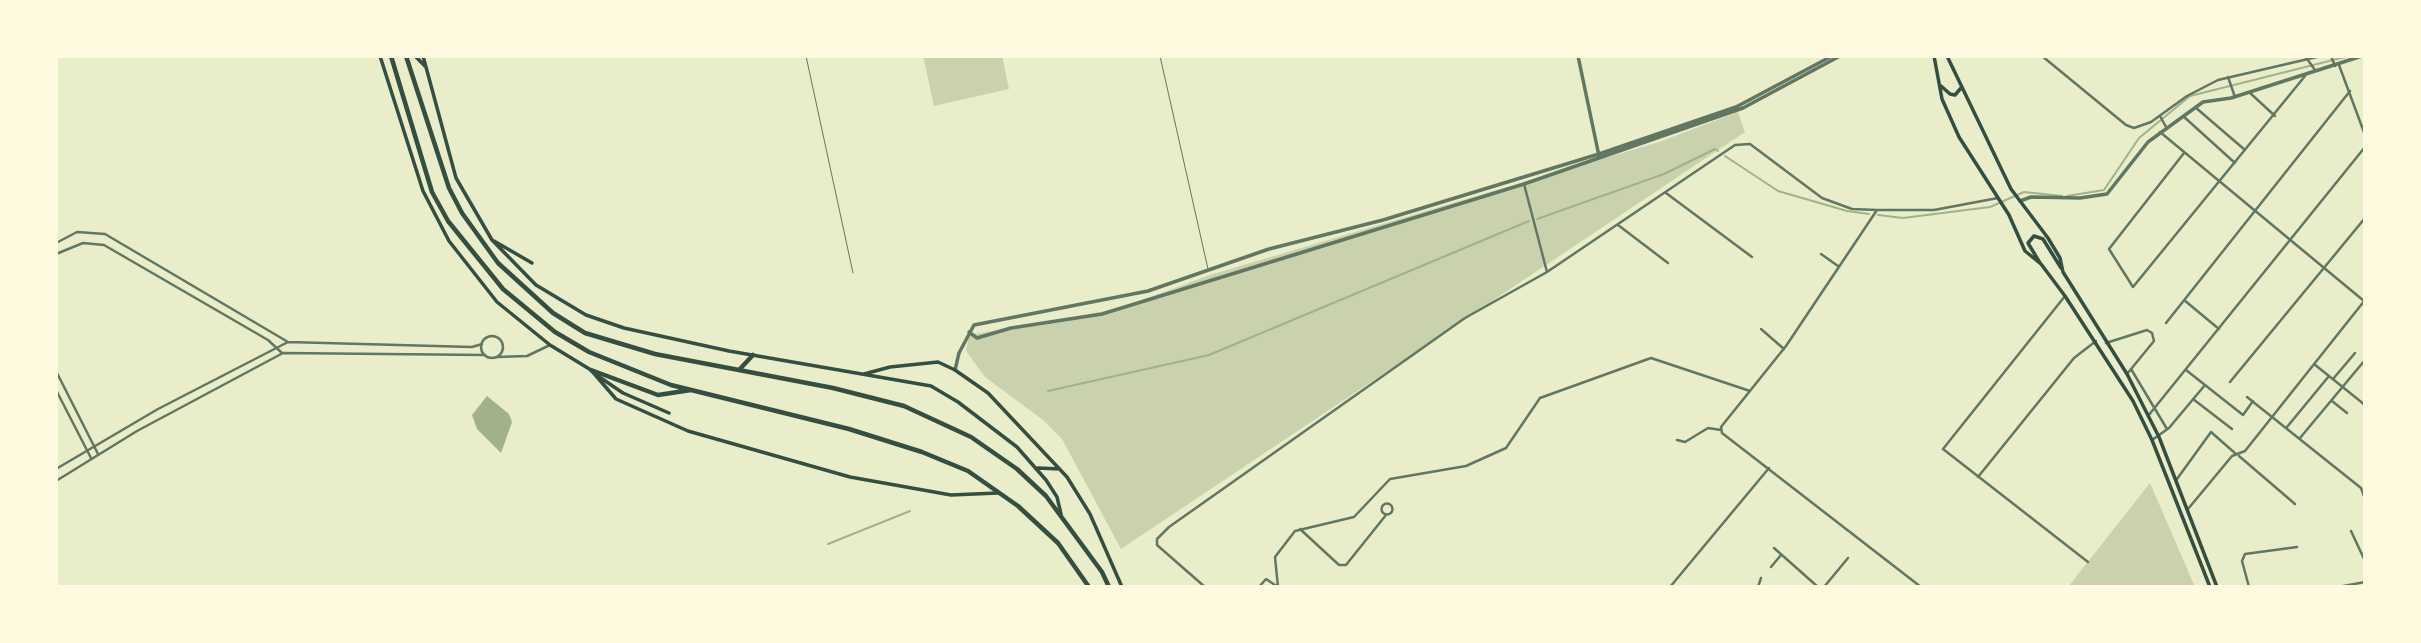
<!DOCTYPE html>
<style>
body{margin:0}
#map{position:relative;width:2421px;height:643px;overflow:hidden;background:#e9edc9;font-family:Lora,serif}
canvas{display:block}
.frame{position:absolute;inset:0;border:58px solid #fefae0;pointer-events:none}
</style>
<div id="map">
<canvas width="2421" height="643"></canvas>
<div class="frame"></div>
</div>
<script>
const ctx = document.querySelector('canvas').getContext('2d');
ctx.lineJoin = 'round';
function fillPath(path, color) {
  ctx.fillStyle = color;
  ctx.fill(path, 'evenodd');
}
function poly(rows) {
  const path = new Path2D();
  for (const r of rows) {
    if (r.length === 3) {
      path.moveTo(r[0] + r[2], r[1]);
      path.arc(r[0], r[1], r[2], 0, 2 * Math.PI);
      continue;
    }
    path.moveTo(r[0], r[1]);
    for (let i = 2; i < r.length; i += 2) path.lineTo(r[i], r[i + 1]);
  }
  return path;
}
function trace(path, color, width, dash) {
  ctx.strokeStyle = color;
  ctx.lineWidth = width;
  ctx.lineCap = dash ? 'butt' : 'round';
  ctx.setLineDash(dash || []);
  ctx.stroke(path);
}
const green = poly([
 [923,56,1002,56,1009,89,934,106],
 [1738,112,1745,132,1121,549,1062,439,1043,420,985,377,966,351,969,335,1118,309,1210,275,1659,142],
 [2150,483,2195,587,2068,587]
]);
const water = poly([
 [487,396,509,414,512,422,501,453,477,429,472,415]
]);
const stream = poly([
 [1725,156,1778,191,1847,211,1869,214],
 [2067,196,2104,190,2139,138,2190,96,2349,56],
 [1878,215,1903,218,1990,207,2024,192,2062,196],
 [1537,219,1664,174,1715,149,1718,151],
 [1048,391,1209,355,1529,221],
 [828,544,910,511]
]);
const service = poly([
 [806,56,853,273],
 [1160,56,1208,269]
]);
const minor = poly([
 [2042,56,2126,125,2134,128,2151,122,2187,96,2218,80,2321,56],
 [2305,56,2315,70],
 [2331,56,2335,66],
 [2339,65,2365,135],
 [2228,77,2235,97],
 [2249,92,2275,116],
 [2195,107,2245,150],
 [2160,116,2166,127],
 [2183,116,2235,163],
 [2160,132,2364,301],
 [2184,153,2109,249,2133,287,2305,76],
 [1524,184,1547,272],
 [1666,193,1752,257],
 [1618,225,1668,263],
 [56,243,77,232,105,234,288,342],
 [56,254,83,243,104,245,268,340,282,353],
 [1821,254,1838,266],
 [2065,296,1943,449,2088,562],
 [2184,300,2219,329],
 [2166,323,2350,91],
 [1761,329,1784,349],
 [492,347,11],
 [2106,343,2147,330,2152,333,2154,341,2127,374],
 [497,357,527,356,550,345],
 [2314,364,2365,405],
 [2131,369,2167,429],
 [2186,370,2243,415,2253,401],
 [56,371,98,454],
 [2333,379,2355,353],
 [2230,382,2365,218],
 [56,390,91,458],
 [2247,397,2361,488,2365,499],
 [2193,399,2232,429],
 [2332,401,2347,413],
 [2148,416,2365,147],
 [2287,427,2329,376],
 [2300,438,2365,360],
 [1677,440,1685,442,1708,428,1721,430],
 [2152,440,2169,428,2205,385],
 [2239,456,2295,504],
 [56,469,158,409,288,342,472,347,482,344],
 [1978,477,2074,358,2096,341],
 [2177,479,2211,432,2236,454],
 [56,481,137,431,283,353,485,355],
 [1387,509,5.5],
 [2188,509,2232,456,2245,451,2365,300],
 [1300,529,1339,565,1346,565,1386,515],
 [2351,531,2365,561],
 [1774,548,1818,587],
 [1771,567,1781,555],
 [1205,587,1157,545,1157,539,1169,527,1465,318,1547,272,1735,145,1750,144,1822,198,1852,209,1877,210],
 [1259,587,1266,579,1278,587],
 [1278,587,1275,557,1295,531,1354,517,1390,479,1466,466,1506,448,1540,398,1651,358,1750,391],
 [1670,587,1769,468],
 [1758,587,1761,578],
 [1824,587,1848,558],
 [1921,587,1722,433,1721,427,1786,346,1877,210,1934,210,1998,198],
 [2249,587,2242,561,2245,554,2297,547],
 [2338,587,2365,582]
]);
const tertiary = poly([
 [1578,56,1599,156],
 [2020,201,2031,197,2080,198,2107,194,2148,142,2203,102,2231,98,2362,56],
 [969,332,977,338,1011,328,1102,314,1524,184,1743,108,1840,56],
 [955,370,959,353,974,325,1148,291,1269,249,1383,220,1599,154,1736,107,1832,56]
]);
const secondary = poly([
 [380,56,423,191,449,241,497,302,550,345,591,370,616,399,688,431,850,477,951,495,998,493],
 [415,56,426,67],
 [423,56,456,178,492,240,536,285,586,315,624,328,729,351,931,386,958,402,1017,447,1046,480,1057,497,1061,514],
 [1934,56,1942,99,1959,137,2009,215,2025,251,2041,264,2065,296,2133,401,2152,440,2210,587],
 [1947,56,2011,189,2048,238,2060,258,2063,272,2127,374,2159,437,2217,587],
 [1941,86,1950,94,1955,95,1961,88],
 [494,241,532,263],
 [2040,263,2028,243,2034,236,2043,239,2061,268],
 [595,374,623,393,669,413],
 [864,374,890,367,938,362,955,370,988,393,1067,477,1090,514,1122,587],
 [1038,468,1060,469]
]);
const motorway = poly([
 [391,56,432,192,448,221,503,289,555,332,589,352,671,385,849,429,922,452,968,471,1018,506,1058,543,1089,587],
 [406,56,449,188,462,213,498,263,553,313,585,333,655,354,833,388,904,406,971,437,1017,469,1046,496,1102,572,1109,587],
 [591,370,658,395,691,390],
 [739,370,753,355]
]);
fillPath(green, '#cad2ad');
fillPath(water, '#a3b18a');
trace(stream, '#a3b18a', 2);
trace(service, '#617663', 1);
trace(minor, '#617663', 2.5);
trace(tertiary, '#617663', 3.5);
trace(secondary, '#344e41', 3.5);
trace(motorway, '#344e41', 4.5);
</script>
